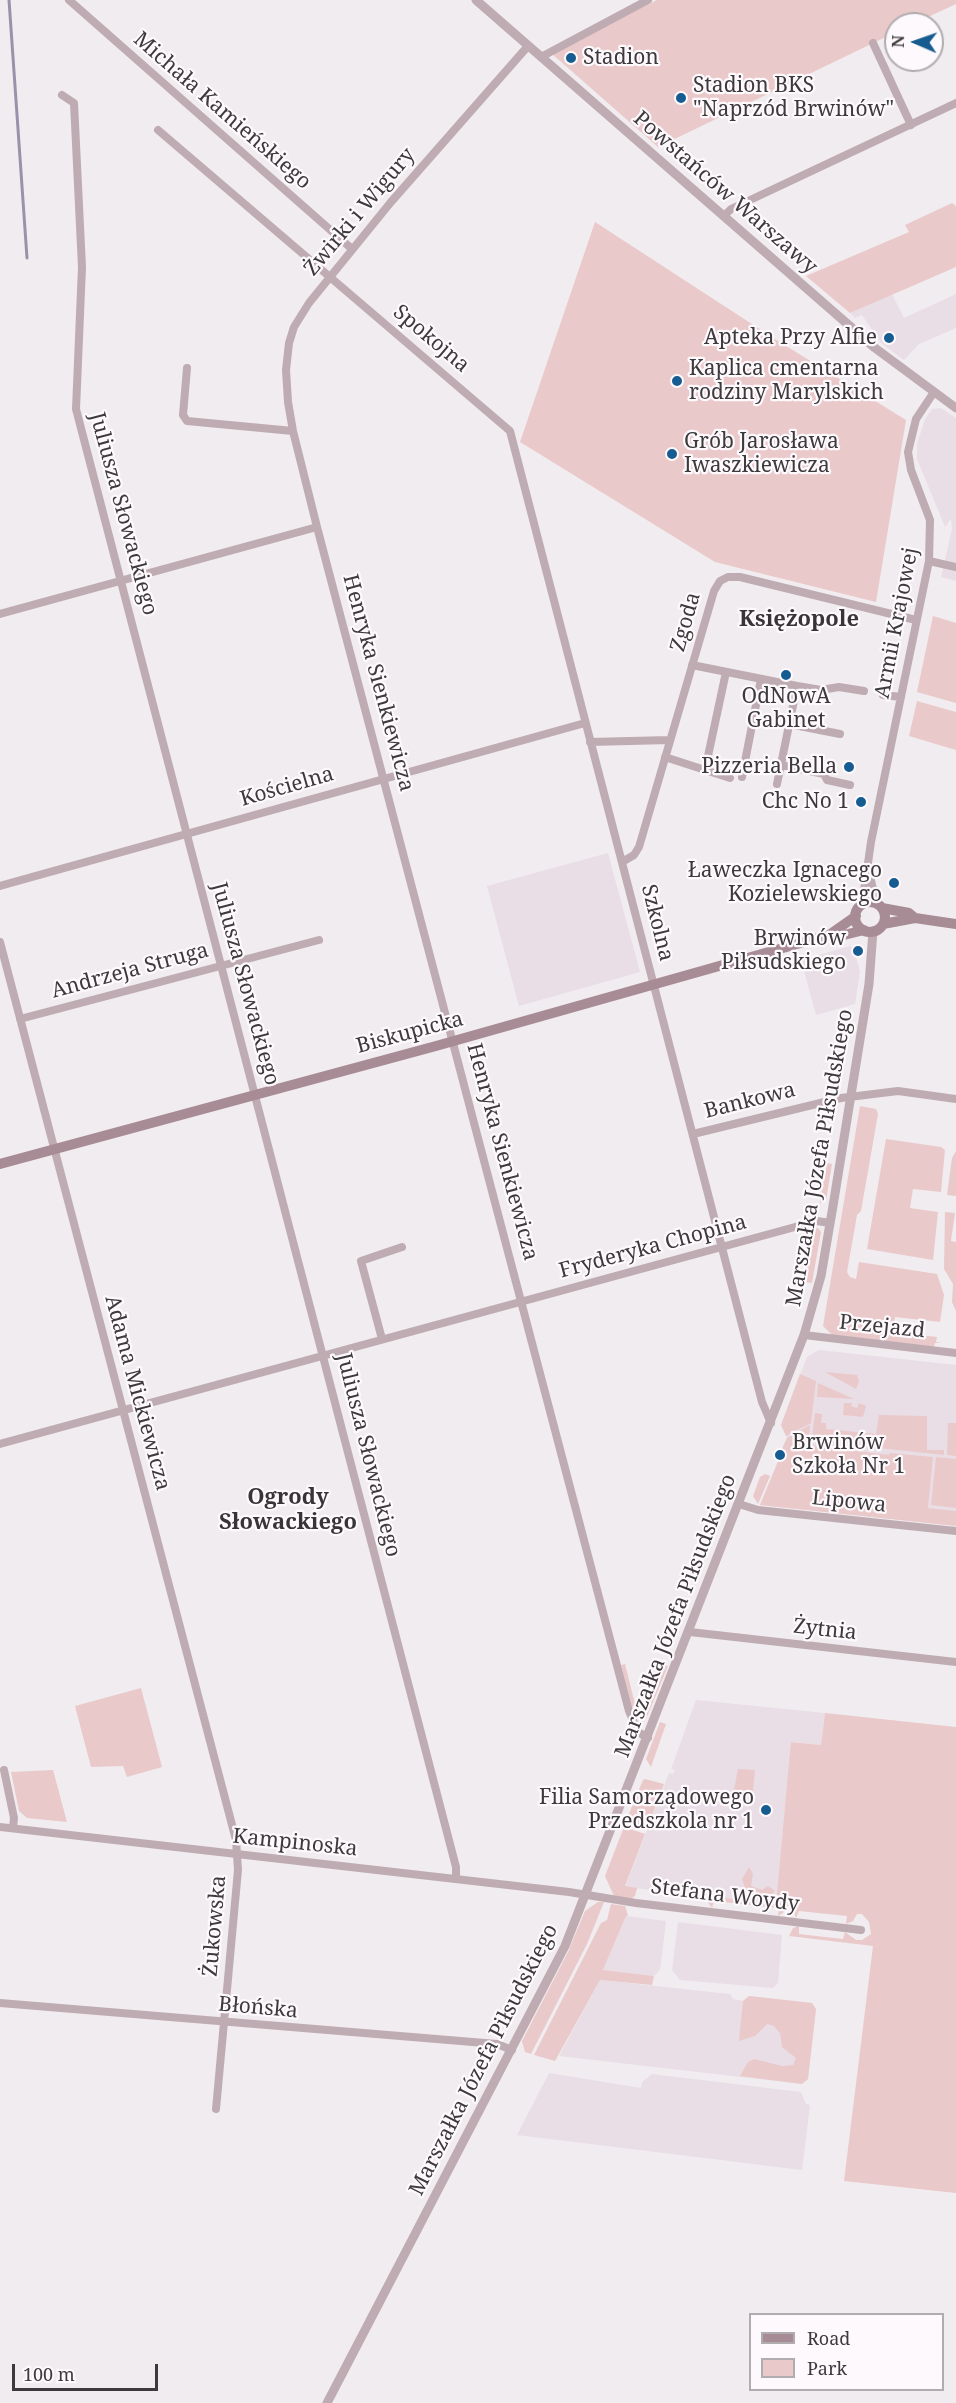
<!DOCTYPE html>
<meta charset="utf-8">
<style>
body{margin:0}
#map{position:relative;width:956px;height:2403px;overflow:hidden;background:#f1ecef;font-family:"Noto Serif",serif}
canvas{display:block}
.legend{position:absolute;left:749px;top:2313px;width:195px;height:78px;box-sizing:border-box;background:#fef9fd;border:2px solid #b0adaf;margin:0;padding:8px 10px;list-style:none;font-size:18px;color:#3c3a3b}
.legend li{display:flex;align-items:center;gap:12px;height:30px}
.legend b{width:30px;border:2px solid #b0adaf}
.north{position:absolute;left:884px;top:12px;width:60px;height:60px;box-sizing:border-box;background:#fef9fd;border:2px solid #b0adaf;border-radius:50%;rotate:272deg;font-size:16px;font-weight:700;line-height:24px;text-align:center;color:#3c3a3b}
.north::after{content:'';display:block;margin:auto;width:21px;height:27px;background:#165c90;clip-path:polygon(50% 0,100% 100%,50% 72%,0 100%)}
.scale{position:absolute;left:12px;top:2364px;width:146px;height:27px;box-sizing:border-box;border:3px solid #3c3a3b;border-top:0;padding-left:8px;font-size:18px;line-height:21px;white-space:nowrap;color:#3c3a3b;-webkit-text-stroke:4px #fef9fd;paint-order:stroke}
</style>
<div id="map">
<canvas width="956" height="2403"></canvas>
<ul class="legend">
<li><b style="height:8px;background:#a88c95"></b>Road</li>
<li><b style="height:16px;background:#eac9ca"></b>Park</li>
</ul>
<div class="north">N</div>
<div class="scale">100 m</div>
</div>
<script>
const ctx = document.querySelector('canvas').getContext('2d');
ctx.lineJoin = 'round';
function fillPath(path, color) {
  ctx.fillStyle = color;
  ctx.fill(path, 'evenodd');
}
function poly(rows) {
  const path = new Path2D();
  for (const r of rows) {
    if (r.length === 3) {
      path.moveTo(r[0] + r[2], r[1]);
      path.arc(r[0], r[1], r[2], 0, 2 * Math.PI);
      continue;
    }
    path.moveTo(r[0], r[1]);
    for (let i = 2; i < r.length; i += 2) path.lineTo(r[i], r[i + 1]);
  }
  return path;
}
function trace(path, color, width, dash) {
  ctx.strokeStyle = color;
  ctx.lineWidth = width;
  ctx.lineCap = dash ? 'butt' : 'round';
  ctx.setLineDash(dash || []);
  ctx.stroke(path);
}
function drawText(font, color, halo, rows, align = 'center') {
  ctx.font = font + ' "Noto Serif",serif';
  ctx.lineWidth = 4.5;
  ctx.setLineDash([]);
  ctx.textBaseline = 'middle';
  ctx.strokeStyle = halo;
  ctx.fillStyle = color;
  for (const [text, x, y, turn = 0] of rows) {
    ctx.save();
    ctx.translate(x, y);
    ctx.rotate((+turn || 0) * Math.PI / 180);
    ctx.textAlign = isNaN(turn) ? turn : align;
    if (halo) ctx.strokeText(text, 0, 0);
    ctx.fillText(text, 0, 0);
    ctx.restore();
  }
}
const built = poly([
 [892,294,904,318,956,294,956,328,919,344,904,360,881,343,862,315,855,318,850,313],
 [941,408,956,418,956,581,941,577,952,529,951,519,945,527,917,459,917,444,925,419,932,409],
 [608,853,640,972,519,1006,487,886],
 [850,946,854,950,860,972,855,1004,816,1015,801,960],
 [819,1350,956,1365,956,1526,760,1505,779,1459,783,1460,785,1453,781,1451,787,1438,781,1425,807,1357],
 [696,1700,825,1713,821,1745,792,1742,776,1904,625,1887,669,1773,673,1774,675,1770,671,1769],
 [626,1916,666,1921,660,1970,654,1976,603,1970],
 [678,1922,782,1935,778,1983,773,1988,680,1980,672,1970],
 [600,1980,730,1994,733,1999,743,2001,749,1996,812,2003,816,2009,808,2079,802,2084,559,2056],
 [549,2073,641,2088,642,2082,652,2074,801,2092,806,2104,810,2105,802,2170,517,2135]
]);
const green = poly([
 [657,0,956,0,956,4,913,24,896,24,896,32,658,147,551,53],
 [952,203,956,206,956,267,850,313,806,276,909,232,905,225],
 [595,222,778,341,906,420,876,602,715,562,520,442],
 [933,616,956,623,956,703,917,692],
 [917,701,956,712,956,750,909,736],
 [860,1106,876,1109,878,1114,861,1211,857,1215,847,1272,850,1277,856,1279,859,1262,937,1274,944,1295,940,1322,895,1317,893,1332,937,1337,936,1342,942,1343,935,1343,934,1347,833,1336,823,1326],
 [886,1139,941,1147,945,1150,941,1192,913,1189,910,1208,938,1212,933,1260,867,1249],
 [956,1151,956,1196,947,1195,952,1158],
 [827,1163,832,1164,826,1201,820,1203,818,1214,814,1215,818,1212],
 [945,1212,955,1213,951,1241,956,1242,956,1311,952,1302,953,1284,944,1269],
 [818,1228,821,1232,812,1283,804,1282,814,1229],
 [825,1372,857,1375,859,1381,856,1389],
 [800,1374,816,1381,811,1423,786,1436,781,1425],
 [818,1383,854,1399,817,1397],
 [844,1403,852,1403,851,1406,857,1408,859,1403,866,1406,863,1417,843,1415],
 [815,1413,822,1414,821,1423,826,1423,826,1429,876,1434,879,1415,927,1416,927,1450,944,1450,944,1455,832,1443,831,1440,812,1438],
 [948,1423,956,1423,956,1456,947,1455],
 [810,1425,808,1445,889,1455,890,1453,933,1457,928,1508,956,1511,956,1526,760,1505,779,1459,783,1460,785,1453,781,1451,787,1438],
 [936,1457,956,1459,956,1508,931,1505],
 [765,1474,770,1476,758,1504,753,1496,760,1477],
 [625,1664,637,1712,646,1714,665,1665,668,1666,646,1719,637,1712,635,1706,632,1707,621,1665],
 [141,1688,162,1767,127,1777,123,1766,91,1767,75,1706],
 [825,1713,956,1727,956,2193,844,2181,873,1946,789,1936,793,1928,799,1926,799,1934,843,1939,845,1932,856,1940,862,1940,871,1934,869,1922,862,1914,857,1914,853,1921,846,1924,847,1916,799,1911,796,1918,792,1906,785,1906,784,1912,778,1916,779,1908,714,1901,712,1908,707,1901,708,1896,776,1904,791,1742,821,1745],
 [660,1722,666,1724,651,1767,646,1759],
 [738,1769,755,1770,753,1791,734,1790],
 [53,1770,67,1822,27,1818,19,1811,11,1772],
 [645,1779,664,1784,647,1829,626,1821,643,1780],
 [624,1827,645,1834,625,1886,637,1888,635,1896,630,1899,614,1896,605,1876],
 [749,1867,753,1874,751,1886,762,1890,768,1886,775,1891,770,1896,757,1898,746,1891,742,1879],
 [598,1902,604,1902,587,1944,531,2054,525,2052,522,2041,568,1952,585,1911],
 [611,1904,625,1906,628,1916,626,1916,603,1970,654,1976,652,1985,600,1980,555,2061,534,2055,601,1923,607,1920],
 [749,1996,812,2003,816,2009,808,2079,802,2084,740,2076,748,2062,754,2059,782,2066,793,2065,796,2058,782,2047,780,2033,774,2026,767,2024,755,2036,739,2041,743,2001]
]);
const stream = poly([
 [9,0,27,258]
]);
const minor = poly([
 [69,0,352,249],
 [873,43,911,125],
 [528,46,391,202,309,303,294,327,289,343,286,370,288,402,293,431,317,527,629,1711,638,1732,648,1738],
 [541,57,648,0],
 [62,95,74,103,82,267,76,409,456,1867,456,1879],
 [158,130,510,431,762,1402,771,1423],
 [724,216,731,209,956,103],
 [187,368,183,415,187,421,293,431],
 [929,561,956,567],
 [0,614,317,527],
 [692,665,797,686,821,690,839,687,864,691],
 [883,695,901,697],
 [789,724,840,734],
 [590,742,670,740],
 [665,757,705,770,726,672],
 [781,765,824,774,827,780,850,785],
 [705,770,730,778],
 [742,777,761,679],
 [777,784,797,686],
 [622,862,634,855,639,847,714,591,720,581,728,577,740,577,916,620],
 [868,869,877,904],
 [0,886,585,723],
 [862,905,871,842,929,561,930,520,911,470,908,452,916,419,934,392],
 [0,942,236,1840,238,1870,216,2109],
 [20,1019,319,940],
 [693,1134,841,1098,898,1091,956,1099],
 [804,1335,956,1353],
 [382,1339,361,1261,402,1247],
 [0,1444,817,1221,830,1223],
 [739,1504,758,1510,956,1531],
 [690,1632,956,1662],
 [4,1770,14,1818,13,1828],
 [0,1827,569,1892,636,1903,861,1930],
 [0,2003,497,2044,512,2050]
]);
const tertiary = poly([
 [476,0,875,348,956,408],
 [327,2403,565,1946,804,1335,821,1276,833,1206,869,984,873,931]
]);
const secondary = poly([
 [870,917,15],
 [882,908,909,913,915,918,956,924],
 [883,924,915,918],
 [829,935,856,916],
 [0,1164,436,1046,829,935,836,937,864,930]
]);
const markers = [
 [571,58,6,"#165c90"],
 [681,98,6,"#165c90"],
 [889,338,6,"#165c90"],
 [677,381,6,"#165c90"],
 [672,454,6,"#165c90"],
 [786,675,6,"#165c90"],
 [849,767,6,"#165c90"],
 [861,802,6,"#165c90"],
 [894,883,6,"#165c90"],
 [858,951,6,"#165c90"],
 [780,1455,6,"#165c90"],
 [766,1810,6,"#165c90"]
];
const poiNames = [
 ["Stadion",583,58,"left"],
 ["Stadion BKS",693,86,"left"],
 ["\"Naprzód Brwinów\"",693,110,"left"],
 ["Apteka Przy Alfie",877,338],
 ["Kaplica cmentarna",689,369,"left"],
 ["rodziny Marylskich",689,393,"left"],
 ["Grób Jarosława",684,442,"left"],
 ["Iwaszkiewicza",684,466,"left"],
 ["OdNowA",786,697,"center"],
 ["Gabinet",786,721,"center"],
 ["Pizzeria Bella",837,767],
 ["Chc No 1",849,802],
 ["Ławeczka Ignacego",882,871],
 ["Kozielewskiego",882,895],
 ["Brwinów",846,939],
 ["Piłsudskiego",846,963],
 ["Brwinów",792,1443,"left"],
 ["Szkoła Nr 1",792,1467,"left"],
 ["Filia Samorządowego",754,1798],
 ["Przedszkola nr 1",754,1822]
];
const streetNames = [
 ["Michała Kamieńskiego",222,111,41],
 ["Powstańców Warszawy",725,193,41],
 ["Żwirki i Wigury",360,212,-50],
 ["Spokojna",431,339,40],
 ["Juliusza Słowackiego",123,514,75],
 ["Zgoda",686,622,-74],
 ["Armii Krajowej",897,623,-79],
 ["Henryka Sienkiewicza",378,683,75],
 ["Kościelna",287,787,-16],
 ["Szkolna",657,923,76],
 ["Andrzeja Struga",130,971,-15],
 ["Juliusza Słowackiego",245,984,75],
 ["Biskupicka",410,1033,-15],
 ["Bankowa",750,1101,-14],
 ["Henryka Sienkiewicza",502,1152,75],
 ["Marszałka Józefa Piłsudskiego",820,1158,-80],
 ["Fryderyka Chopina",653,1247,-15],
 ["Przejazd",882,1327,6],
 ["Adama Mickiewicza",137,1393,75],
 ["Juliusza Słowackiego",368,1455,76],
 ["Lipowa",849,1502,6],
 ["Marszałka Józefa Piłsudskiego",676,1616,-69],
 ["Żytnia",825,1630,6],
 ["Kampinoska",295,1843,6],
 ["Stefana Woydy",725,1896,7],
 ["Żukowska",215,1926,-85],
 ["Błońska",258,2008,5],
 ["Marszałka Józefa Piłsudskiego",484,2060,-63]
];
const neighbourhoodNames = [
 ["Księżopole",799,620],
 ["Ogrody",288,1498],
 ["Słowackiego",288,1523]
];
fillPath(built, '#e9dee6');
fillPath(green, '#eac9ca');
trace(stream, '#9a91aa', 3);
trace(minor, '#bfacb2', 8);
trace(tertiary, '#bfacb2', 9);
trace(secondary, '#a88c95', 10);
for (const [x, y, r, color] of markers) {
  const dot = new Path2D();
  dot.arc(x, y, r, 0, 2 * Math.PI);
  ctx.fillStyle = color;
  ctx.fill(dot);
  trace(dot, '#fef9fd', 2);
}
drawText('21px', '#3c3a3b', '#fef9fd', poiNames, 'right');
drawText('21px', '#3c3a3b', '#fef9fd', streetNames);
drawText('bold 22px', '#383537', '#fef9fd', neighbourhoodNames);
</script>
